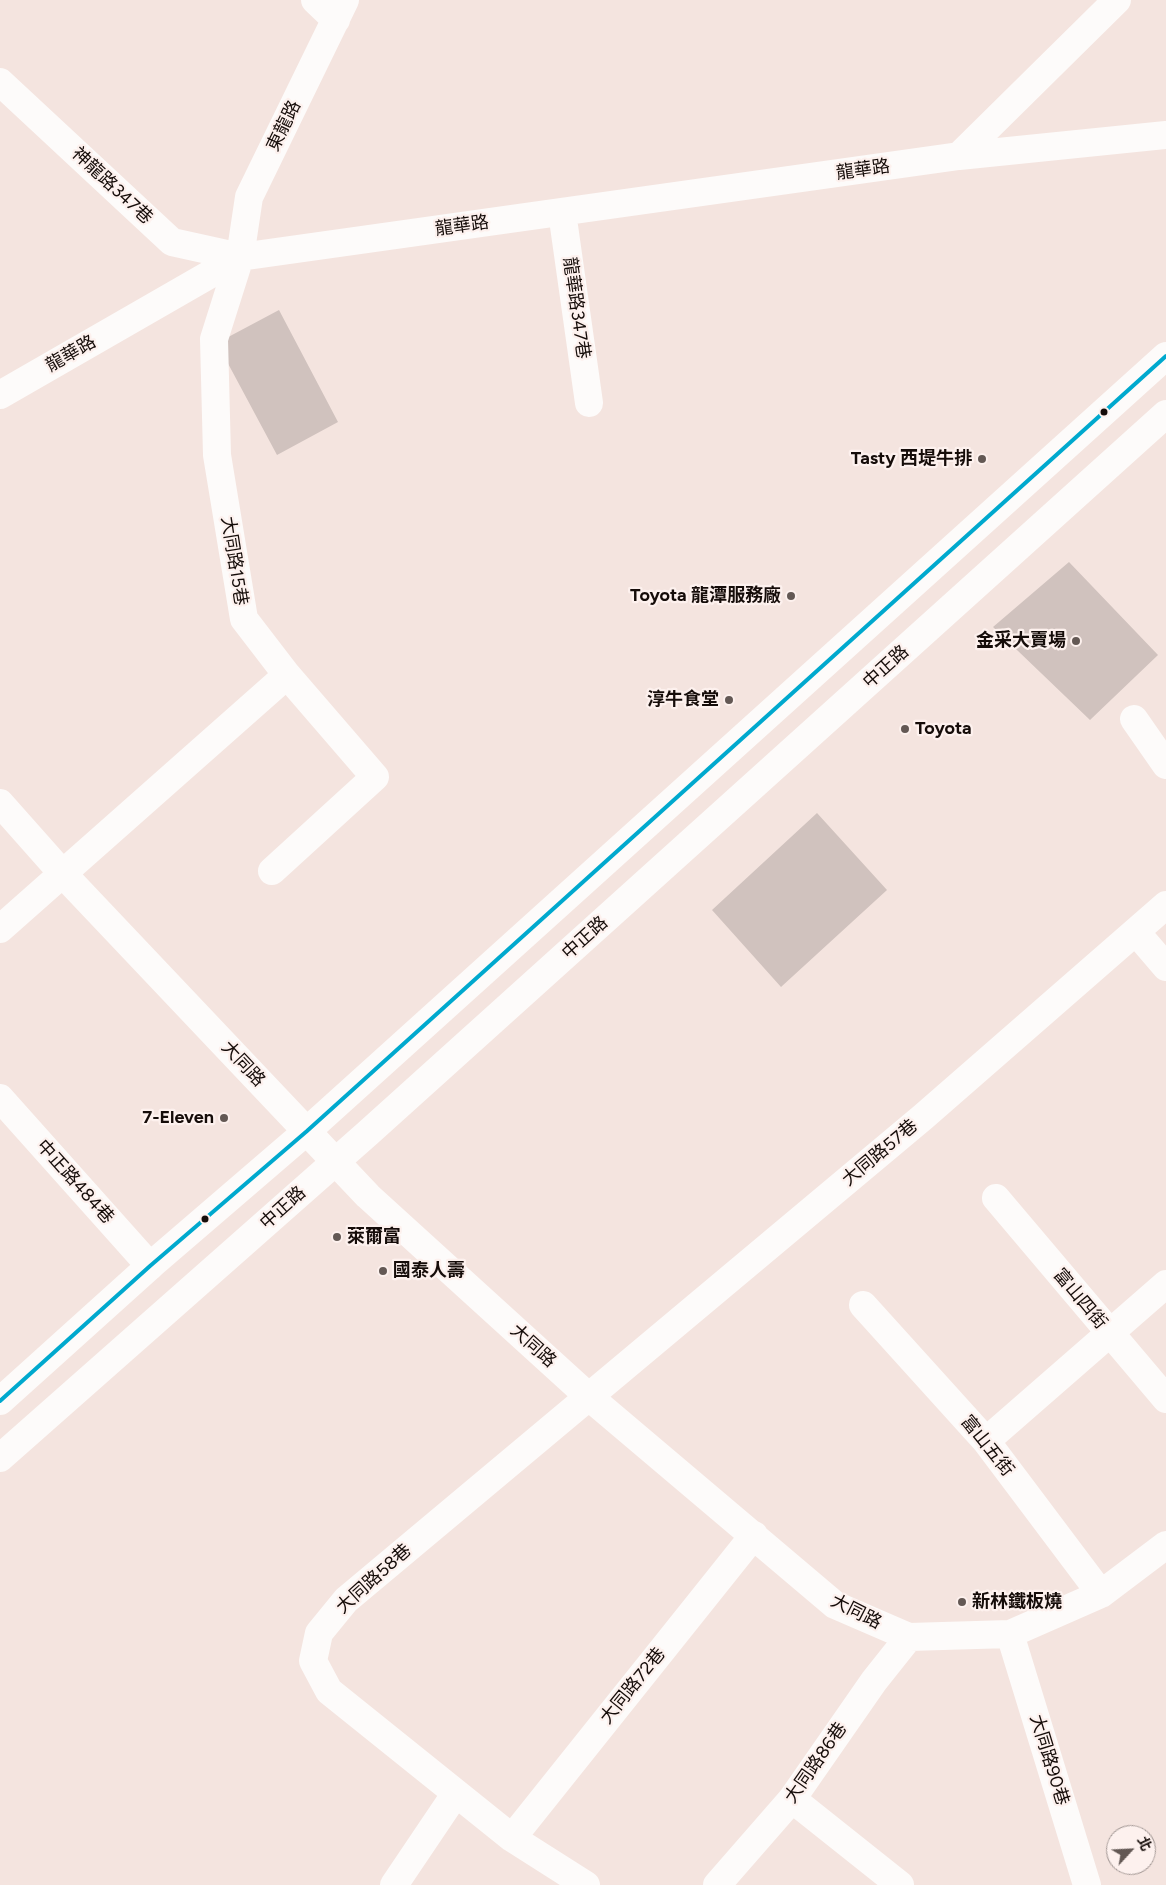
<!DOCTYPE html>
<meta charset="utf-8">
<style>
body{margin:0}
#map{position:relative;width:1166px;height:1885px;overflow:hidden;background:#f4e4df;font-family:Figtree,"Noto Sans TC",sans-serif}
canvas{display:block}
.north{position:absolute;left:1106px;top:1825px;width:50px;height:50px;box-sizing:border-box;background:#fdf1ee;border:1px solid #a09592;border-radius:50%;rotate:65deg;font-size:14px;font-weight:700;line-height:20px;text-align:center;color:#150c09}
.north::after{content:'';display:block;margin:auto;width:18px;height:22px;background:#635854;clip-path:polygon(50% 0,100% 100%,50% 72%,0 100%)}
</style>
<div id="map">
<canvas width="1166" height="1885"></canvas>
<div class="north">北</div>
</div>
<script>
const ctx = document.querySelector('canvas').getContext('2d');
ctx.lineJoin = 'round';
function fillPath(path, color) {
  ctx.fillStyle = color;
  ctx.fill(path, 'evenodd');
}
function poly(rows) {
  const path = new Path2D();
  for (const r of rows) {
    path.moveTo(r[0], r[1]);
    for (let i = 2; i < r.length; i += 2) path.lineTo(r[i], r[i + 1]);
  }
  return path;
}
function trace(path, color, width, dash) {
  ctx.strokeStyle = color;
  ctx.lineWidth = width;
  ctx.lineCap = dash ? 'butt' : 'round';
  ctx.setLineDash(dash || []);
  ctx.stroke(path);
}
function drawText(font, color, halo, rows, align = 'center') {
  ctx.font = font + ' Figtree,"Noto Sans TC",sans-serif';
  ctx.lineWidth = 4.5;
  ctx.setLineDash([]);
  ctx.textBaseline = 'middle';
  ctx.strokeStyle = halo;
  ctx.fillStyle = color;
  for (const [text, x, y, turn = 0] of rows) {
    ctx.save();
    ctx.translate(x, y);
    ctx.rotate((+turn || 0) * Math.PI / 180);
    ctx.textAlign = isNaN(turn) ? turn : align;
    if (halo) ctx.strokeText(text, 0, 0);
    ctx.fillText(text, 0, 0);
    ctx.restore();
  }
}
const building = poly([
 [279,310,338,422,277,455,217,343],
 [1069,562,1158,655,1090,720,993,627],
 [817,813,887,890,781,987,712,910]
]);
const minor = poly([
 [315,0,336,20],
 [0,82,172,242,240,257],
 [959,156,1117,0],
 [562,212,589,403],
 [0,395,240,257,959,156,1166,135],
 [1134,719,1166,765],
 [0,803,63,874,368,1196,588,1396,835,1605,909,1637,1010,1634,1101,1594,1166,1545],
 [272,871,375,777,287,675,244,619,217,455,214,339,240,257,249,197,345,0],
 [0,929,287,675],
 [1136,932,1166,967],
 [0,1098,150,1266],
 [996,1198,1166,1399],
 [863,1305,986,1441,1101,1594],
 [986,1441,1166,1284],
 [1010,1634,1087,1885],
 [792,1799,900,1885],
 [512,1838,754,1535],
 [394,1885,456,1793],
 [586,1885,512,1838,329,1691,313,1661,319,1633,346,1600,923,1117,1166,905],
 [717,1885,792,1799,874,1681,909,1637]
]);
const major = poly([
 [0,1401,150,1266,307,1131,1166,356],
 [0,1458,368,1133,1166,414]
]);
const bus1 = poly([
 [0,1401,150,1266,307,1131,1166,356]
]);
const markers = [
 [1104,412,4.5,"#150c09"],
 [982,459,5,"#635854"],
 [791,596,5,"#635854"],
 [1076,641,5,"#635854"],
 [729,700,5,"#635854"],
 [905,729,5,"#635854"],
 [224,1118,5,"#635854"],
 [205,1219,4.5,"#150c09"],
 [337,1237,5,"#635854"],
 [383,1271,5,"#635854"],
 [962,1602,5,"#635854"]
];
const streetNames = [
 ["東龍路",284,126,-64],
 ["龍華路",863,170,-8],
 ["神龍路347巷",112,186,43],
 ["龍華路",462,226,-8],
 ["龍華路347巷",576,308,82],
 ["龍華路",71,354,-30],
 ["大同路15巷",234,561,81],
 ["中正路",886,667,-42],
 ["中正路",585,938,-42],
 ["大同路",243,1064,47],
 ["大同路57巷",880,1153,-40],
 ["中正路484巷",75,1182,48],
 ["中正路",283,1208,-42],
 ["富山四街",1080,1299,50],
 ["大同路",533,1346,42],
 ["富山五街",987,1446,51],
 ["大同路58巷",374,1579,-42],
 ["大同路",856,1612,27],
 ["大同路72巷",633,1686,-51],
 ["大同路90巷",1049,1760,73],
 ["大同路86巷",816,1763,-55]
];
const poiNames = [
 ["Tasty 西堤牛排",972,459],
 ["Toyota 龍潭服務廠",781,596],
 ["金采大賣場",1066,641],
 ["淳牛食堂",719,700],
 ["Toyota",915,729,"left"],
 ["7-Eleven",214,1118],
 ["萊爾富",347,1237,"left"],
 ["國泰人壽",393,1271,"left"],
 ["新林鐵板燒",972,1602,"left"]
];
fillPath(building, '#d0c2be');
trace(minor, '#fdfbfa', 28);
trace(major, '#fdfbfa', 28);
trace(bus1, '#00a9ce', 4);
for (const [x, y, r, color] of markers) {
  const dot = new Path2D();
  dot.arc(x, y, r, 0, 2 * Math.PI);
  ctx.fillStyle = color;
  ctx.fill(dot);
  trace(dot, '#fdf1ee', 2);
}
drawText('18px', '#150c09', '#fdf1ee', streetNames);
drawText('bold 18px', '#150c09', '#fdf1ee', poiNames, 'right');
</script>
